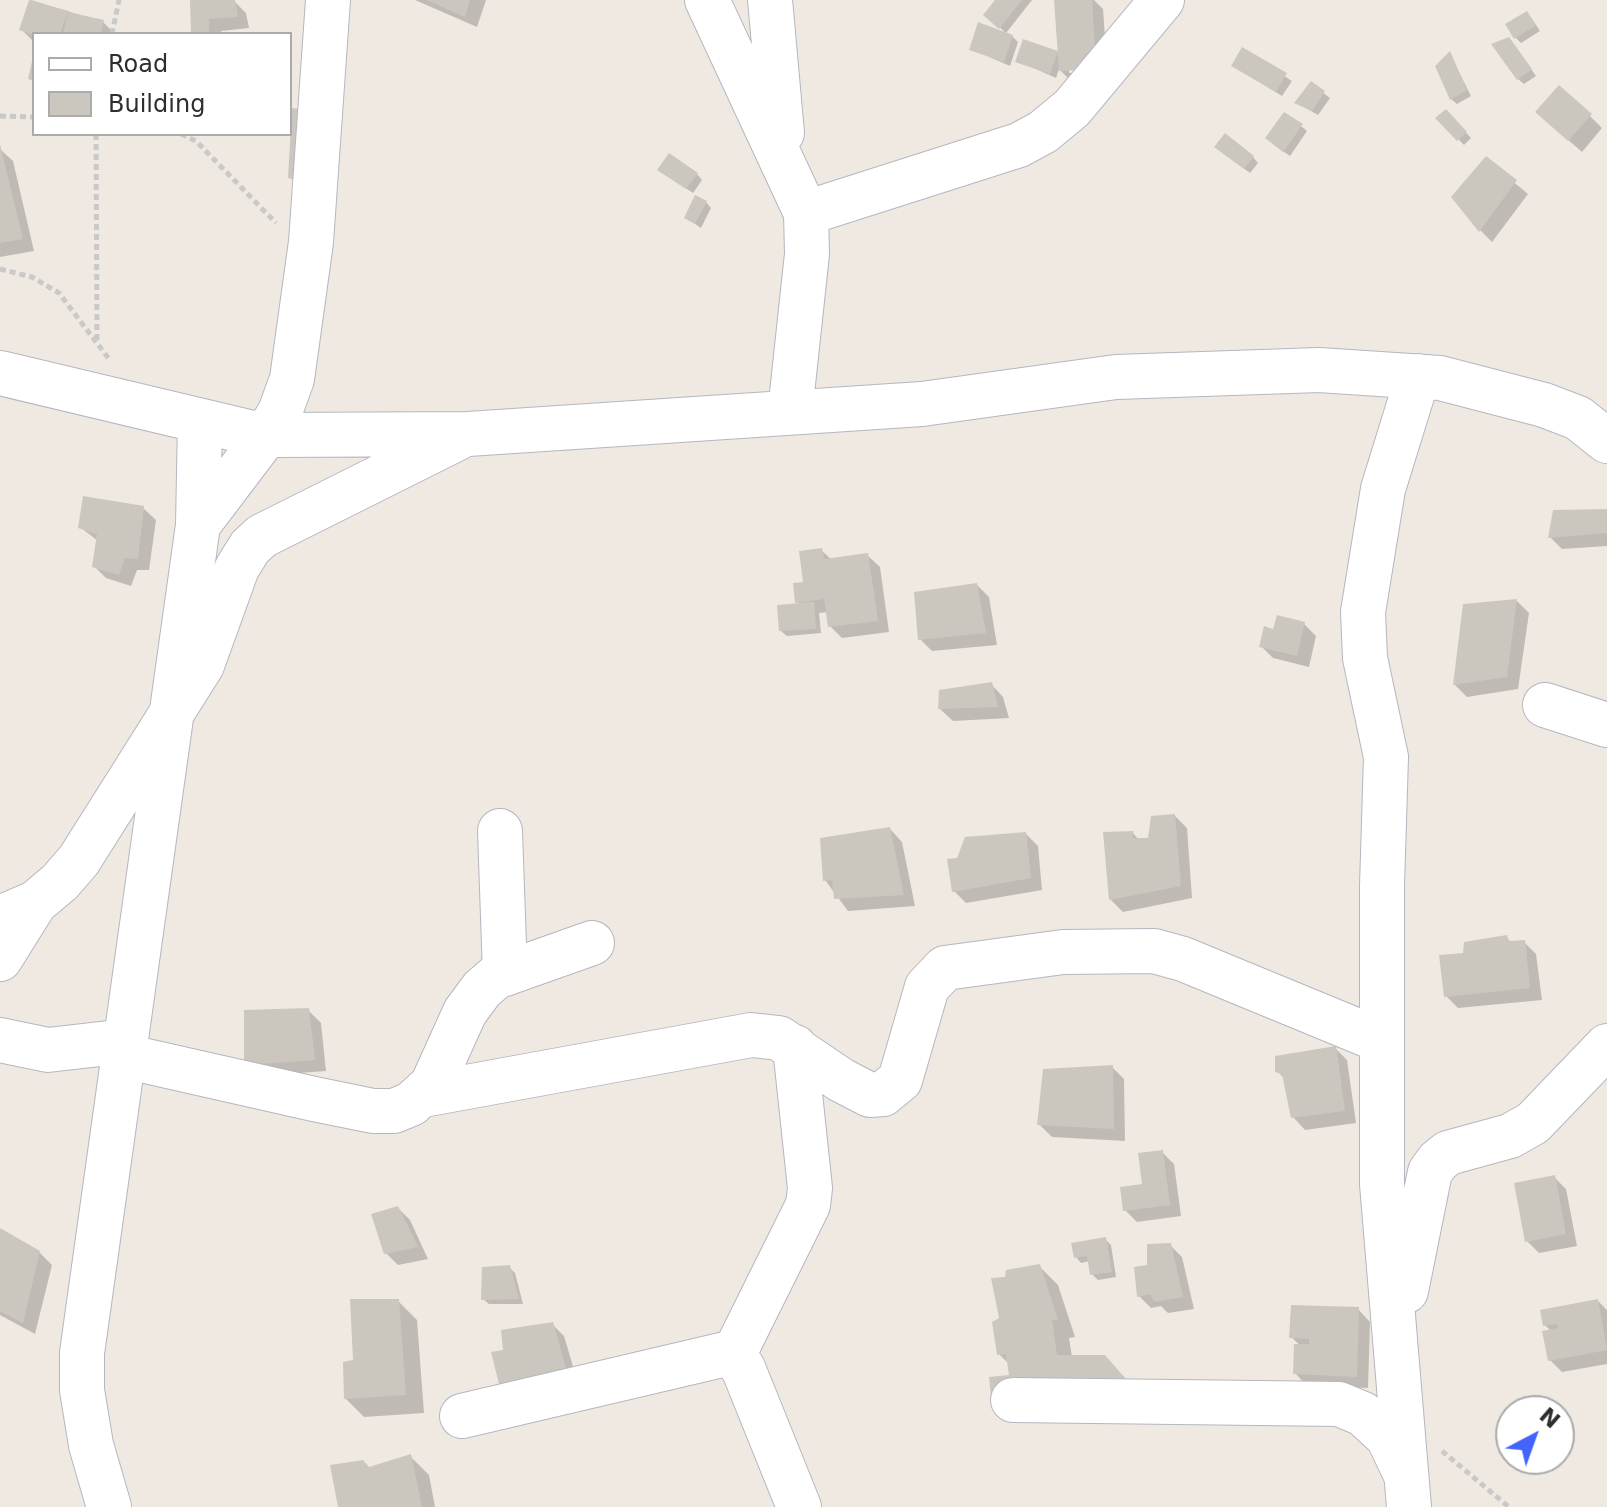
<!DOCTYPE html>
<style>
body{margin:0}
#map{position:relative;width:1607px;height:1507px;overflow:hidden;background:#efe9e1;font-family:"DejaVu Sans",sans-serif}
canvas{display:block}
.legend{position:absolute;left:32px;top:32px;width:260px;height:104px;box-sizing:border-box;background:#fff;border:2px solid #ababab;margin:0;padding:10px 14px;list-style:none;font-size:24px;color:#2e2e2e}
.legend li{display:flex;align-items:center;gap:16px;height:40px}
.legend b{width:40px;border:2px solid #ababab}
.north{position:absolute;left:1495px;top:1395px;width:80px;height:80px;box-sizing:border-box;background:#fff;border:2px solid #ababab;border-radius:50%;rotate:41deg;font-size:22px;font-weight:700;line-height:32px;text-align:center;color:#2e2e2e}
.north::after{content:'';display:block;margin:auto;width:28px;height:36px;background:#4264fb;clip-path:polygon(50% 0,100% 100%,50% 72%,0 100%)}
</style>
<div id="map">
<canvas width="1607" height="1507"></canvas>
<ul class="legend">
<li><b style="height:10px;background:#fff"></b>Road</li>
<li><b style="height:22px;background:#cbc7bf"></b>Building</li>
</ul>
<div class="north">N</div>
</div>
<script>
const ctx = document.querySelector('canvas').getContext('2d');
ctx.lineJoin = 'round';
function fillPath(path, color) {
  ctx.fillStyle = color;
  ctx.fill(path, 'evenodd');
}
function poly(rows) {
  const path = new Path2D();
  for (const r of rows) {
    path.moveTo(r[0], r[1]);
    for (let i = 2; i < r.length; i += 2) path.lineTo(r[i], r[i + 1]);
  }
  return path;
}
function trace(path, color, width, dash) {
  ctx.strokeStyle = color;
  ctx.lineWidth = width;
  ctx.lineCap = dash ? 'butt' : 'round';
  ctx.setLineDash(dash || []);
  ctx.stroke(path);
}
const shadow = poly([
 [31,0,103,22,115,34,34,34,34,42,21,29],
 [415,0,486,0,477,27],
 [998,0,1032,0,1006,33,986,15],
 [1056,0,1094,0,1103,9,1108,81,1073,83,1059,69,1056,78,1018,61,1024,41,1060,53],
 [1069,69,1106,71,1069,73],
 [234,1,246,13,249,28,221,31,221,34,193,34,192,2],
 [1532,19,1540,31,1521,43,1515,37],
 [1012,36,1018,42,1010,66,971,49],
 [1514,45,1536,76,1524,84,1518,79],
 [1242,49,1292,81,1282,96,1233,66],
 [1450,54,1471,96,1457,104,1451,99],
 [1311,84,1330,98,1318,115,1297,103],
 [1446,111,1471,138,1464,145,1438,118],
 [1590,116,1602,128,1582,152,1550,124],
 [1301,126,1307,131,1290,156,1273,144],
 [0,149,13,161,34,251,0,257],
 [1222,152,1253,157,1258,163,1250,173],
 [1486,159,1528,194,1492,242,1480,230],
 [697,174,702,180,693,193,666,175],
 [706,202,711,208,701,228,686,218],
 [143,508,156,520,149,570,137,570,131,586,106,578,94,566,98,541,80,527],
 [1607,511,1607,546,1562,549,1550,537],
 [821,550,832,560,867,555,880,567,889,632,842,638,830,626,828,612,819,613,821,633,787,636,781,631,800,605,797,602],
 [977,585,989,597,997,645,932,651,920,639],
 [1517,601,1529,613,1518,689,1467,697,1455,685],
 [1304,624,1316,636,1309,667,1273,658,1261,646,1275,631],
 [991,684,1003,697,1009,718,953,721,940,709],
 [1175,816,1187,828,1192,898,1123,912,1111,900,1105,834,1133,833,1139,840,1150,840],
 [890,829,902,842,915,906,848,911,825,880],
 [1026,834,1038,846,1042,890,966,903,954,891],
 [1506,937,1512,943,1524,942,1536,954,1542,1000,1458,1008,1446,996,1465,954],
 [308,1010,321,1023,326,1071,258,1076,246,1012],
 [1335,1048,1347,1060,1356,1123,1305,1130,1293,1117,1285,1079,1277,1071],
 [1112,1067,1124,1079,1125,1141,1052,1137,1039,1124],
 [1162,1152,1174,1164,1181,1216,1137,1222,1125,1210,1144,1186],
 [1554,1177,1566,1189,1577,1246,1539,1253,1527,1241],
 [398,1208,410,1220,428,1259,398,1265,386,1253],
 [0,1230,39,1252,52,1265,35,1334,0,1315],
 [1105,1239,1111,1245,1116,1277,1098,1280,1092,1274,1090,1261,1081,1263,1076,1257],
 [1170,1245,1182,1257,1194,1309,1168,1313,1161,1306,1151,1308,1139,1296,1149,1267],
 [509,1267,515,1273,523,1304,489,1304,483,1299],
 [1040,1267,1058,1285,1075,1337,1069,1338,1072,1357,1123,1376,1142,1397,1011,1377,1009,1364,999,1354,1007,1279],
 [398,1301,417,1320,424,1413,364,1417,346,1399,355,1362],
 [1598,1301,1607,1310,1607,1364,1562,1372,1550,1360,1552,1332,1545,1325],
 [1358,1309,1370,1322,1368,1388,1307,1386,1295,1373,1301,1346,1291,1337],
 [552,1324,564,1336,580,1390,505,1351],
 [410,1456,429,1475,435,1507,340,1507,369,1469]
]);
const building = poly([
 [29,0,68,11,60,34,34,35,19,30],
 [190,0,235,0,238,17,209,19,209,34,191,34],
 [427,0,470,0,465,17],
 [995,0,1022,0,999,29,983,15],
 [1054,0,1092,0,1096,69,1059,71],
 [1527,11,1536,25,1514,39,1505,24],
 [68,12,104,20,101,34,63,34],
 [978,22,1013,35,1004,62,969,50],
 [1509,37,1532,69,1517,80,1491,44],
 [1023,39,1058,51,1050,74,1015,62],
 [1242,47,1287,73,1276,92,1231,66],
 [1450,51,1467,90,1450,100,1435,66],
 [33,57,34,57,34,81,28,79],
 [1311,81,1325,91,1312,111,1294,103],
 [1559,85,1592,114,1568,141,1535,112],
 [292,108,312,111,307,183,288,178],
 [1446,109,1467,132,1457,141,1435,118],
 [1284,112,1303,124,1283,152,1265,138],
 [1225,133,1254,156,1244,169,1214,147],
 [0,144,23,239,0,243],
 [669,153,698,173,686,189,657,170],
 [1486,156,1517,180,1479,232,1451,197],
 [695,195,707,201,695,224,684,218],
 [83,496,144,506,138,559,125,558,119,575,92,567,97,534,78,528],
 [1607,509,1607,533,1548,538,1553,510],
 [822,548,824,559,868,553,878,621,828,627,824,599,795,603,793,583,803,582,799,551],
 [977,583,986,633,918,640,914,592],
 [1517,599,1507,677,1453,685,1463,604],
 [814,602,816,629,779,631,777,605],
 [1277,615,1305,622,1297,656,1259,647,1264,626,1273,629],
 [992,682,998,707,938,709,939,690],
 [1175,814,1181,886,1109,900,1103,832,1134,831,1132,838,1148,838,1151,816],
 [890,827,904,895,834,899,832,880,823,881,820,838],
 [1026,832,1031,878,952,892,947,859,957,858,965,837],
 [1507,935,1509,941,1525,940,1530,988,1444,997,1439,955,1463,953,1464,942],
 [309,1008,315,1060,244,1065,244,1010],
 [1336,1046,1345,1111,1291,1118,1282,1074,1275,1072,1275,1056],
 [1113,1065,1114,1129,1037,1125,1043,1069],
 [1163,1150,1170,1205,1123,1211,1120,1187,1142,1184,1138,1153],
 [1555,1175,1566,1234,1525,1242,1514,1183],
 [398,1206,418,1247,384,1254,371,1214],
 [0,1228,40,1251,23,1323,0,1311],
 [1106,1237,1112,1272,1090,1275,1087,1256,1074,1258,1071,1243],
 [1171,1243,1183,1297,1154,1302,1150,1294,1137,1297,1134,1267,1147,1265,1147,1244],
 [1040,1264,1058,1320,1052,1320,1057,1355,1105,1355,1126,1379,991,1397,989,1377,1009,1375,1006,1354,997,1355,992,1322,999,1318,991,1278,1005,1277,1006,1270],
 [510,1265,519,1299,481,1300,482,1267],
 [350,1299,399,1299,406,1395,344,1399,343,1362,353,1360],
 [1598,1299,1607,1350,1548,1361,1542,1331,1558,1328,1557,1324,1543,1326,1540,1310],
 [1291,1305,1359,1307,1357,1377,1293,1374,1294,1344,1309,1344,1309,1339,1289,1338],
 [553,1322,569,1379,501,1392,491,1352,503,1350,501,1330],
 [411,1454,422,1507,338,1507,330,1465,363,1460,369,1467]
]);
const path = poly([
 [112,34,119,0],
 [0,116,34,117],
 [96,134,97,340],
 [181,134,196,141,276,223],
 [0,269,32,277,59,293,109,359],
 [1442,1451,1509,1507]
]);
const minor = poly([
 [707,0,806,213,807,254,790,412],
 [770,0,782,133],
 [806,213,1019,145,1043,132,1072,108,1162,0],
 [0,373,248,432,274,435,468,434,922,404,1116,377,1319,370,1440,378,1544,405,1578,418,1607,441],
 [198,525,267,434,280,412,292,379,311,242,328,0],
 [1545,705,1607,725],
 [500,831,505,974],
 [0,918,35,903,60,882,79,860,202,665,237,568,250,547,262,536,458,438],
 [0,959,35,903],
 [0,1040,48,1050,126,1041],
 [124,1056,314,1099,373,1111,394,1111,411,1104,432,1085,465,1012,482,989,496,977,592,943],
 [423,1095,751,1035,779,1038,841,1080,870,1095,883,1094,900,1080,927,987,945,968,1063,952,1154,951,1183,959,1382,1041],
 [1406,1291,1430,1172,1438,1161,1448,1153,1510,1136,1533,1123,1607,1046],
 [733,1356,808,1205,810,1188,795,1047],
 [1013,1400,1339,1404,1363,1414,1388,1437,1405,1473],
 [462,1416,730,1353,743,1368,799,1507],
 [109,1507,91,1445,82,1390,82,1353,198,525,200,421],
 [1409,1507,1382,1184,1382,886,1386,757,1365,658,1363,612,1383,489,1418,376]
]);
fillPath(shadow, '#0003');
fillPath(building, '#cbc7bf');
trace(minor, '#b4b7c1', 46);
trace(path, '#c9c9c9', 5, [6, 4]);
trace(minor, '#fff', 44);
</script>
